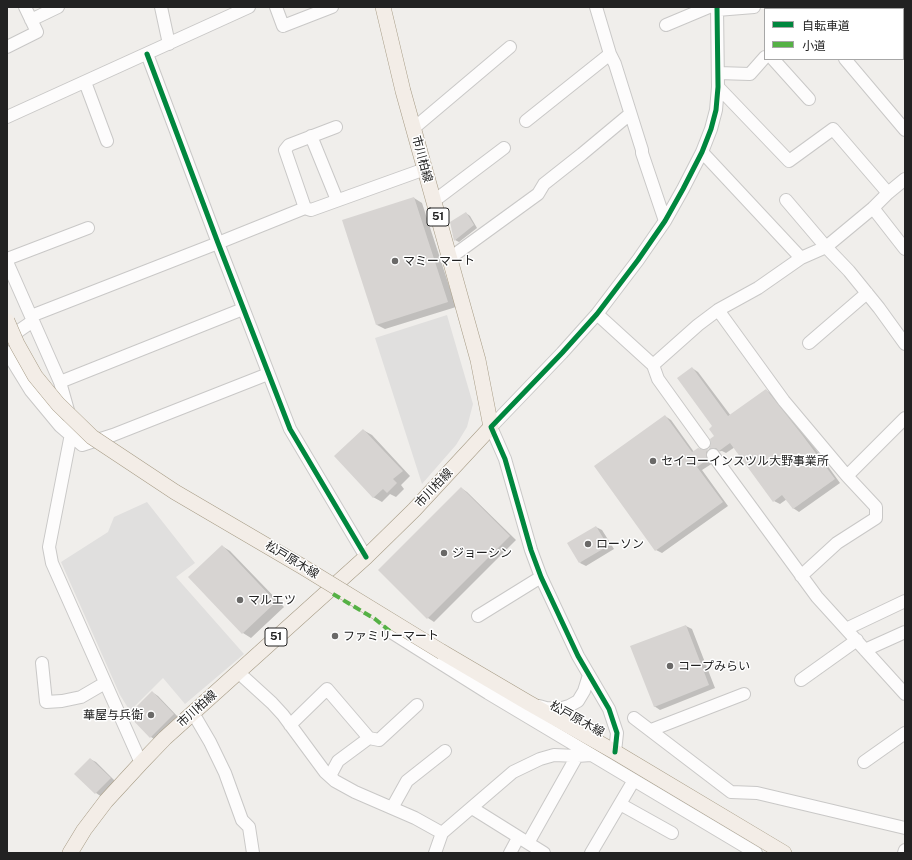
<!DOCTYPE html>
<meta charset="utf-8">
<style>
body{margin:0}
#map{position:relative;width:912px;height:860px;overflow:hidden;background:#f0eeeb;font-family:"Public Sans","Noto Sans JP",sans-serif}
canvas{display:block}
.frame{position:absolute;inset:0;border:8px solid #222;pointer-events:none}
.legend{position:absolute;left:764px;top:8px;width:140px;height:52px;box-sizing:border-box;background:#fff;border:1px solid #a7a7a7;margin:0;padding:5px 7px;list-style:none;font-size:12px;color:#222}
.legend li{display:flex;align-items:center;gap:8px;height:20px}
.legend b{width:20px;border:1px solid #a7a7a7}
</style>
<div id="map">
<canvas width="912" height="860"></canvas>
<div class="frame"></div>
<ul class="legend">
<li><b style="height:5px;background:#00873e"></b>自転車道</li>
<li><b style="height:5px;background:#55b145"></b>小道</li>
</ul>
</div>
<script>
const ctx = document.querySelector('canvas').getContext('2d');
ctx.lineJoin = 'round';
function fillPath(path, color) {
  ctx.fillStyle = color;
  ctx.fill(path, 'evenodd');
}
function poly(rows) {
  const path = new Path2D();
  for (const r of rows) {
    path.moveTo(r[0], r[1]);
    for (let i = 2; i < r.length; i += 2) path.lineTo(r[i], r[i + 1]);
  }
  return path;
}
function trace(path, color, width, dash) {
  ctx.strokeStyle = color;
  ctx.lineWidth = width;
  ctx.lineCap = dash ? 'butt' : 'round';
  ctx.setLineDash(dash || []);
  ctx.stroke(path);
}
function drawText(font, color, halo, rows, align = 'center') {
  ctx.font = font + ' "Public Sans","Noto Sans JP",sans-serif';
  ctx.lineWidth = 3;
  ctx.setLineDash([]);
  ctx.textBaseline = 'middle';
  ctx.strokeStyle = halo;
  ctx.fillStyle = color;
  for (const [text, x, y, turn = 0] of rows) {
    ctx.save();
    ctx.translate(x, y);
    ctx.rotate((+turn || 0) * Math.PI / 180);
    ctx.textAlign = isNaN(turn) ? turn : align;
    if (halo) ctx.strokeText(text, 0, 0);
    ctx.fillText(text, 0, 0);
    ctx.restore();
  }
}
const parking = poly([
 [447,315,473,404,467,427,456,445,422,484,375,338],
 [147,502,195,563,176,577,244,654,185,704,163,678,130,711,120,695,61,562,108,532,114,517]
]);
const shadow = poly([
 [414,198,422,203,456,307,385,329,377,325],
 [466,213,470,216,477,228,459,242,455,240],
 [692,368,698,372,731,416,766,390,772,394,809,440,840,483,799,512,793,508,787,499,780,504,774,501,735,447,726,453,722,451,715,452,713,463,702,470,728,506,662,553,656,550,665,416,671,420,694,452,704,452,709,450,715,436,714,427],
 [363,430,372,435,410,476,401,485,404,489,396,497,390,494,382,502,373,497],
 [461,488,467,492,516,540,434,622,428,618,379,570],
 [596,527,602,530,614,549,586,566,580,563],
 [222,546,230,551,284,607,251,638,243,633],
 [686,626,692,629,715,688,660,710,654,706],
 [152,692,158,696,179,718,157,741,151,737,130,715],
 [90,759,96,762,116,782,102,797,96,793,76,774]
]);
const building = poly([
 [414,197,448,302,376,325,342,220],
 [466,212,474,225,454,241,450,222],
 [692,367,728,416,766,389,803,436,835,479,793,509,782,495,773,502,730,443,719,451,716,448,709,449,706,452,707,460,697,467,723,502,655,551,594,466,665,415,692,452,698,448,704,450,709,449,711,443,710,439,714,436,709,429,712,426,677,378],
 [363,429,403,471,393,479,397,483,387,493,383,489,373,498,334,456],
 [461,487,510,536,427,619,378,570],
 [596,526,608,546,579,563,567,543],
 [222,545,276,602,242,634,188,577],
 [686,625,709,685,654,707,630,646],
 [152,691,174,714,150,738,128,715],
 [90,758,111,778,95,794,74,774]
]);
const minor = poly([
 [161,7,169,44],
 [276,7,283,26,332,7],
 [596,7,610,54,615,64,642,150,642,153,665,221],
 [809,7,809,9],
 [869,7,871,9],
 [717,10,754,7],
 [31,20,58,7],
 [666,25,709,7],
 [7,47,37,32,25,7],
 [903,47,905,49],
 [147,54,218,243,290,429,366,557],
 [773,59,809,99],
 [845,59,905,130],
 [718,73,750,74,765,57],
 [85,82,107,141],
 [718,87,789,161,833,129,888,193],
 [7,117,249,7],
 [526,121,610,54],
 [414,128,510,47],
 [311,136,337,200],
 [702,152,801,258],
 [786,200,826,247,849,271,879,308,905,344],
 [434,201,504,148],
 [305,208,285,150,289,145,336,127],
 [873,208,905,249],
 [450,258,538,194,544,184,582,154,630,114],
 [7,259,88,228],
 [7,262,60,382,69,414,71,434,49,547,52,563,141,763],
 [718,310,784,401,847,476,905,418],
 [597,314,653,365,658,379,704,443],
 [31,316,218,243,305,208,311,210,425,169],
 [7,339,33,321],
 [809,343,867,293],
 [7,352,31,391,60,426,82,445,113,435,268,374],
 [653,365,698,325,718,310,758,288,801,258,826,247,873,208,888,193,905,179],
 [60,382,243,309],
 [713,455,817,597,905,694],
 [801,576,837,543,876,518,876,507,847,476],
 [478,616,541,577],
 [846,629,905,601],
 [391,632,488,693,756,853],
 [865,650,905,632],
 [42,663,46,702,62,701,81,697,105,683],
 [238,672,272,703,283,715,325,772,335,781,355,792,415,818,442,833],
 [801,680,857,640],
 [539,706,546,708,559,709,569,706,578,701,584,691,589,675],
 [193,713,210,742,225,773,242,820,249,827,253,853],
 [634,718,731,792,757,793,905,828],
 [290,725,327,689,369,738,338,761,330,776],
 [651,730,744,694],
 [369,738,379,740,417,705],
 [615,752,617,733,609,709,578,656,541,577,531,550,505,459,491,427,562,353,597,314,638,260,665,221,683,189,702,152,711,129,716,110,718,87,717,7],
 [864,762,905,733],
 [620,804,672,833],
 [392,808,407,781,445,751],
 [472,808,544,853],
 [528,843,577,756],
 [435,853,442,833,513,772,540,759,554,755,577,756,591,755],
 [510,853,518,838],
 [591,853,634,780],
 [904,853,905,850]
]);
const major = poly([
 [442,652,527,702,615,752,784,853],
 [70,853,84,830,106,801,141,763,165,738,366,557,414,510,491,427,478,360,403,91,383,7]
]);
const majorBridge = poly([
 [7,321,17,344,35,376,58,404,92,437,175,492,303,567,442,652]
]);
const quiet = poly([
 [333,594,375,619,391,632]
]);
const cycleway = poly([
 [147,54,218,243,290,429,366,557],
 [615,752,617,733,609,709,578,656,541,577,531,550,505,459,491,427,562,353,597,314,638,260,665,221,683,189,702,152,711,129,716,110,718,87,717,7]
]);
const markers = [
 [395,261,4,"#6a6968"],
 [653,461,4,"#6a6968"],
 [588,544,4,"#6a6968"],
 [444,553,4,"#6a6968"],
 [240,600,4,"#6a6968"],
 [335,636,4,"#6a6968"],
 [670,666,4,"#6a6968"],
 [151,715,4,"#6a6968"]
];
const shields = [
 [438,217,22],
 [276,637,22]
];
const shieldNames = [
 ["51",438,217],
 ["51",276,637]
];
const streetNames = [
 ["市川柏線",422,159,75],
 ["市川柏線",434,488,-47],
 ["松戸原木線",292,560,31],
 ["市川柏線",197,709,-42],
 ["松戸原木線",577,719,29]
];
const poiNames = [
 ["マミーマート",403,261],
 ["セイコーインスツル大野事業所",661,461],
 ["ローソン",596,544],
 ["ジョーシン",452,553],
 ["マルエツ",248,600],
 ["ファミリーマート",343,636],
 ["コープみらい",678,666],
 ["華屋与兵衛",143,715,"right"]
];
fillPath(parking, '#e0dfde');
fillPath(shadow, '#0003');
fillPath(building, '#d7d4d2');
trace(minor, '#c9c8c7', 14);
trace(major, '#a79c86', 16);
trace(minor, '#fdfcfc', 12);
trace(major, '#f3ede7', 15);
trace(majorBridge, '#a79c86', 16, []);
trace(majorBridge, '#f3ede7', 15);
trace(quiet, '#55b145', 4, [8, 4]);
trace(cycleway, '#00873e', 5);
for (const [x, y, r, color] of markers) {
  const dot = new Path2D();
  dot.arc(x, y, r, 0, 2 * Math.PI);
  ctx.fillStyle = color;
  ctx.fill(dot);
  trace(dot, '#fff', 1.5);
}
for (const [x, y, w] of shields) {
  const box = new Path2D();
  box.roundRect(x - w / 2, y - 9, w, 18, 3);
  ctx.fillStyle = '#fff';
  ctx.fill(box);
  trace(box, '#222', 1);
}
drawText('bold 11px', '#222', null, shieldNames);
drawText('12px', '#222', '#fff', streetNames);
drawText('12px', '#222', '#fff', poiNames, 'left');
</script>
